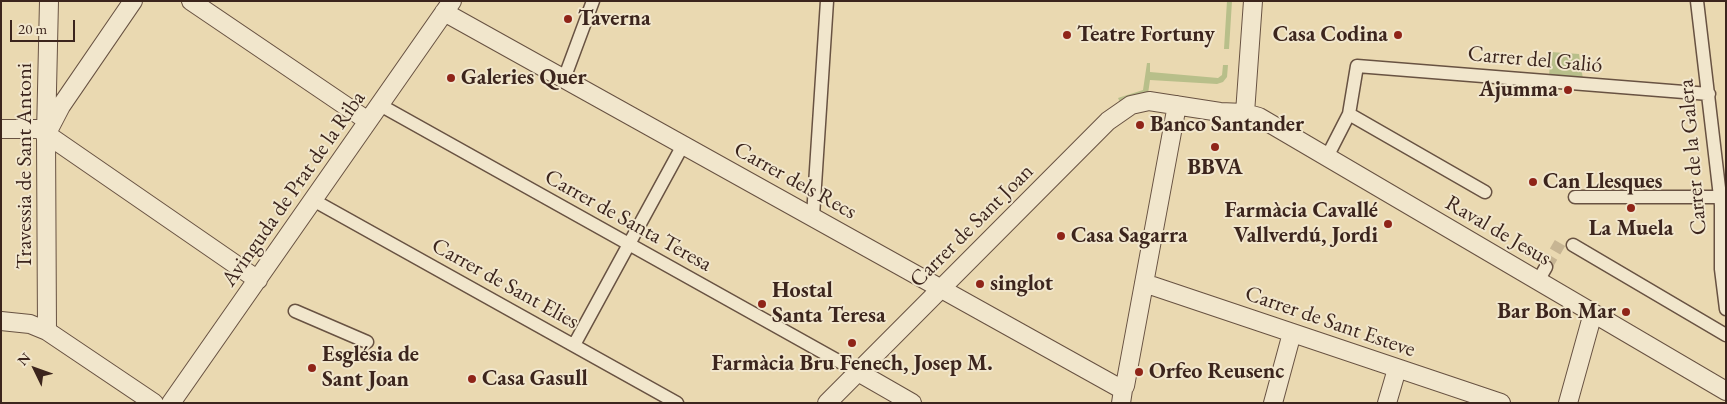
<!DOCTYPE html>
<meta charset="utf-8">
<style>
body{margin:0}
#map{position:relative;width:1727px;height:404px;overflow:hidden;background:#ead9b1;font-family:"EB Garamond",serif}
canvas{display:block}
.frame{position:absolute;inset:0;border:2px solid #3c251d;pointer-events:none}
.north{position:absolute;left:10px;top:344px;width:50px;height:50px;-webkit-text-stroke:4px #f1e6cc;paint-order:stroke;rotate:312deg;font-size:14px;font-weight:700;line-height:20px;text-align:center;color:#3c251d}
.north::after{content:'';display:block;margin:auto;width:18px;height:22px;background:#3c251d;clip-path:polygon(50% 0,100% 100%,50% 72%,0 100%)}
.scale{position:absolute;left:10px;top:20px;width:65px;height:22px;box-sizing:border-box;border:2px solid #3c251d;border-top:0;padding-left:6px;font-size:15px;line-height:18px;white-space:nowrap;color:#3c251d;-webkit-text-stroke:4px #f1e6cc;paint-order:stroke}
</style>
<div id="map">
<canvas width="1727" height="404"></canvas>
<div class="frame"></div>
<div class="north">N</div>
<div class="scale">20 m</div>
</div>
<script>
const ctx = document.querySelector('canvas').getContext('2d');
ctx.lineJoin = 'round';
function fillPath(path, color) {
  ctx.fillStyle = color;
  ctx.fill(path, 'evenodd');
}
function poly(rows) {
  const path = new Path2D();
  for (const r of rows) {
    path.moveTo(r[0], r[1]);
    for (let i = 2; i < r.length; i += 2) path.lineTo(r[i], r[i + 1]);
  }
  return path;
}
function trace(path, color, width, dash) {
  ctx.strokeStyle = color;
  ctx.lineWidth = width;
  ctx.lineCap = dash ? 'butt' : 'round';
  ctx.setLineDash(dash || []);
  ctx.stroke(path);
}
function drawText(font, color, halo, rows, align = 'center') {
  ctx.font = font + ' "EB Garamond",serif';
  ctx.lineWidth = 4;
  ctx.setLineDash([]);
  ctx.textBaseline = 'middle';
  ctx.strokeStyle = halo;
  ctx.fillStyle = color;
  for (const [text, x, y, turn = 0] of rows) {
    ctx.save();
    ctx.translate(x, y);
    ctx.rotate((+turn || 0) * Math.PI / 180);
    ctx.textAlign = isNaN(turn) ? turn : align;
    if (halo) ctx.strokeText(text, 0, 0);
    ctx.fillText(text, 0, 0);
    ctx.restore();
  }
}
const green = poly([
 [1227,1,1232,1,1229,49,1224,49],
 [1551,52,1579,54,1583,79,1549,76],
 [1147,63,1150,63,1150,72,1218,78,1222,75,1223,65,1228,65,1227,77,1223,82,1217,84,1150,80,1148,94,1120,102,1118,98,1143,90]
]);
const pedestrianTunnel = poly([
 [1546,267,1560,243]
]);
const pedestrian = poly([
 [1697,1,1721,205,1721,269,1726,309],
 [564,79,593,1],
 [380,105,858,372],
 [1349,114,1485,192],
 [1327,157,1349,114,1357,66,1709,94],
 [1575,197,1718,197],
 [313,200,677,403],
 [813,216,827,1],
 [1573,245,1726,335],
 [1538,281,1546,267],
 [295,311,367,342],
 [574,345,683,145]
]);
const minor = poly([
 [191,1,368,121],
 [444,12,1123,390,1121,403],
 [1245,113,1253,1],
 [1,129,39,129,258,280],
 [48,131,61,106,133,1],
 [1144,283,1501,403],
 [1,321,30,324,47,331,154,403],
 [47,331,46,134,49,1],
 [858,372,912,403],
 [1125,386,1177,105],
 [171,403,452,1],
 [827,403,1108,121,1131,105,1149,101,1220,112,1245,113,1259,117,1726,391],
 [1273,403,1292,333],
 [1387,403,1397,369],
 [1568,403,1593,313]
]);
const markers = [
 [568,19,5,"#8f2418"],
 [1067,35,5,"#8f2418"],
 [1398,35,5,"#8f2418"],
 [451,78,5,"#8f2418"],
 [1568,90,5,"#8f2418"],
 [1140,125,5,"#8f2418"],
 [1215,147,5,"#8f2418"],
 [1533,182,5,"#8f2418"],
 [1631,208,5,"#8f2418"],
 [1388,224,5,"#8f2418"],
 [1061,236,5,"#8f2418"],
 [980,284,5,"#8f2418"],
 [762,304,5,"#8f2418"],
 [1626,312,5,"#8f2418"],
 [852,343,5,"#8f2418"],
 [312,368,5,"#8f2418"],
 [1139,372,5,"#8f2418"],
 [472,379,5,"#8f2418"]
];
const poiNames = [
 ["Taverna",578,19],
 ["Teatre Fortuny",1077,35],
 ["Casa Codina",1388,35,"right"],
 ["Galeries Quer",461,78],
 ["Ajumma",1558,90,"right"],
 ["Banco Santander",1150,125],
 ["BBVA",1215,168,"center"],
 ["Can Llesques",1543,182],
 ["Farmàcia Cavallé",1378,211,"right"],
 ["Vallverdú, Jordi",1378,236,"right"],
 ["La Muela",1631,229,"center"],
 ["Casa Sagarra",1071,236],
 ["singlot",990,284],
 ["Hostal",772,291],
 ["Santa Teresa",772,316],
 ["Bar Bon Mar",1616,312,"right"],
 ["Església de",322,355],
 ["Sant Joan",322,380],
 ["Farmàcia Bru Fenech, Josep M.",852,364,"center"],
 ["Orfeo Reusenc",1149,372],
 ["Casa Gasull",482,379]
];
const streetNames = [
 ["Carrer del Galió",1535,60,5],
 ["Carrer de la Galera",1693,157,-95],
 ["Travessia de Sant Antoni",25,166,-90],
 ["Carrer dels Recs",795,181,29],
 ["Avinguda de Prat de la Riba",294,189,-55],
 ["Carrer de Santa Teresa",628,221,29],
 ["Carrer de Sant Joan",972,226,-45],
 ["Raval de Jesus",1498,231,30],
 ["Carrer de Sant Elies",505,284,29],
 ["Carrer de Sant Esteve",1330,322,19]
];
fillPath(green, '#b8bf8a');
trace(pedestrianTunnel, '#c7b593', 12, [12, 6]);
trace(pedestrian, '#685242', 15);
trace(minor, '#685242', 20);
trace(pedestrian, '#f1e6cc', 12);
trace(minor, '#f1e6cc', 18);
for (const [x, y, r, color] of markers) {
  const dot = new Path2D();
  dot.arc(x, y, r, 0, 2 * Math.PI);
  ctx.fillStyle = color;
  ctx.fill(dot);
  trace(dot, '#f1e6cc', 2);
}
drawText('bold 22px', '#3c251d', '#f1e6cc', poiNames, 'left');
drawText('22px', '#3c251d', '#f1e6cc', streetNames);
</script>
